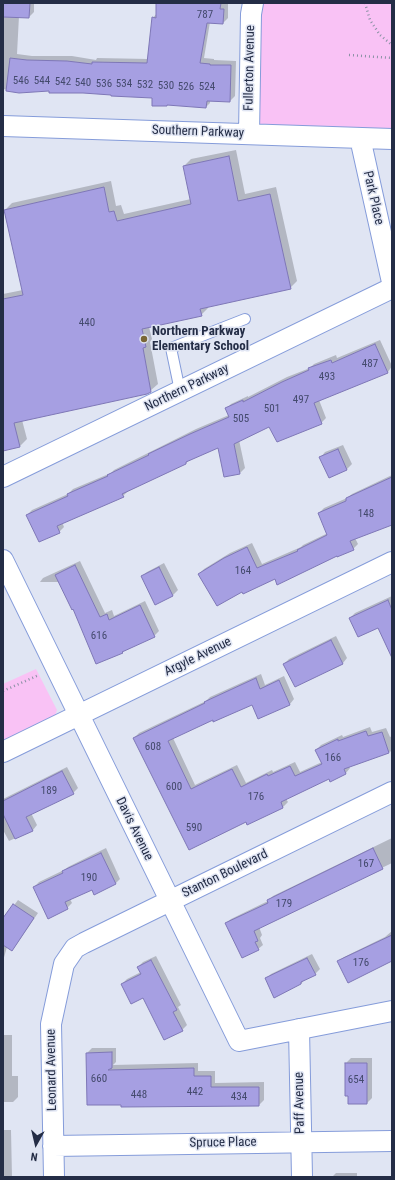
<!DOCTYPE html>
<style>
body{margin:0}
#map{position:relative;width:395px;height:1180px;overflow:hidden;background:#e0e5f3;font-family:"Roboto Condensed",sans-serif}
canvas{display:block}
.frame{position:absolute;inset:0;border:4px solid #242d46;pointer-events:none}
.north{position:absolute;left:16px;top:1124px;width:40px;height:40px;-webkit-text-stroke:3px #e0e5f3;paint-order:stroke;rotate:188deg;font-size:11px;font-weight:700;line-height:16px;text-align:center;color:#242d46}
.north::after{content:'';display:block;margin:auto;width:14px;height:18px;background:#242d46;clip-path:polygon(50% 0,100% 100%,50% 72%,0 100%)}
</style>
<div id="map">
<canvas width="395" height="1180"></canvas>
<div class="frame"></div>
<div class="north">N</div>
</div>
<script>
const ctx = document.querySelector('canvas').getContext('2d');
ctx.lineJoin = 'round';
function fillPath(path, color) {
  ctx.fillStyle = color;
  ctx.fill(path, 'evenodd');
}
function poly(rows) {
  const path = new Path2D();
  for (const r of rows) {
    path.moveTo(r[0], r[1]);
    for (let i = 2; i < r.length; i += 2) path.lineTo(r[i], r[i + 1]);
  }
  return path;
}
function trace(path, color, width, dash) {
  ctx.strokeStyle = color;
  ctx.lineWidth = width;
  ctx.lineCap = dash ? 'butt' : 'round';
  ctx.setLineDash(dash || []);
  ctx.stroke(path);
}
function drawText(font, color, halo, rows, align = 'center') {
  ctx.font = font + ' "Roboto Condensed",sans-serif';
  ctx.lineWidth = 3;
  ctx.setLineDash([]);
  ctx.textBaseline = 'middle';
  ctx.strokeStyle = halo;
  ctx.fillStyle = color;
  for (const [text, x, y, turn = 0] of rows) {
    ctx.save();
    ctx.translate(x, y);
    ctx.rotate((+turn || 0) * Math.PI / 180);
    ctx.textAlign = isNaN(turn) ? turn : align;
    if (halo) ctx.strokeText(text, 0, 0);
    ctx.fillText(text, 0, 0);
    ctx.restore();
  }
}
const green = poly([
 [253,3,392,3,392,139,249,134],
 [36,669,57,710,55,716,3,742,3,684]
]);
const shadow = poly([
 [3,3,34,3,34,12,29,17,19,16,17,54,32,56,72,56,96,60,97,58,149,59,153,18,157,13,188,3,225,3,224,4,228,4,228,18,223,23,210,22,204,58,214,59,214,60,236,61,235,96,230,101,210,100,210,103,206,107,153,97,50,90,19,92,3,89],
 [236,150,245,194,276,187,297,281,290,288,208,306,208,308,201,315,149,327,152,339,150,342,158,384,150,391,22,420,27,439,20,446,3,450,3,294,23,290,5,210,12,203,111,181,116,206,121,205,124,214,191,199,184,166,191,159],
 [380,340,392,366,388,372,319,400,326,418,321,423,270,425,239,440,245,468,240,473,219,447,189,460,186,463,128,491,123,496,62,522,64,527,59,532,27,515,32,510,68,494,73,489,111,473,114,470,196,429,229,415,226,409,231,404,248,396,248,397,287,377,310,368,314,364,336,355,337,358],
 [343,445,352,464,347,469,329,477,321,457,325,452],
 [392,475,392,519,355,538,358,544,353,549,242,590,199,574,204,569,230,553,252,543,262,564,301,547,303,545,328,533,319,513,324,508,347,498,352,494],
 [80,561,105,613,112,610,114,616,145,601,159,631,154,636,122,652,97,663,74,608,59,582,40,582,43,578],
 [164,563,178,590,173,595,156,604,142,576,147,572],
 [392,596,392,656,378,627,350,618,355,613],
 [336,636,347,658,343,663,295,686,284,664,289,659],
 [261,674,265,685,284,676,294,699,290,704,258,718,252,704,213,719,173,738,195,785,237,765,246,783,272,770,273,772,295,762,300,772,322,762,316,750,321,745,342,735,343,737,370,727,372,732,386,728,390,737,392,736,392,751,349,766,350,768,346,773,329,778,286,799,288,802,283,807,248,824,246,820,189,848,134,738,139,733,206,701,210,697],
 [67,767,78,788,73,793,31,813,37,825,33,830,9,841,3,830,3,799],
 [392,838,392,863,259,927,262,935,260,938,263,945,258,949,226,923,231,919,268,901,273,896],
 [106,848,120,879,116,883,92,888,70,899,72,903,67,908,34,887,39,882,64,870,68,867],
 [18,900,38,913,16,945,11,950,7,947,3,961,3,920],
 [392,931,392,960,339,961,344,957,385,937],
 [312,954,320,969,315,974,305,979,301,984,266,979,271,974],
 [156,956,181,1005,178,1007,187,1025,182,1030,143,997,122,984,127,979,141,972,138,967,143,962],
 [3,1035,12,1035,12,1076,18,1076,18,1097,13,1102,3,1102],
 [92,1048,116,1048,116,1062,113,1065,198,1063,198,1071,215,1071,215,1083,264,1082,264,1100,259,1105,88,1104,87,1053],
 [351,1058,372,1058,372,1098,367,1103,349,1095,346,1063],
 [3,1130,11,1130,12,1177,3,1177],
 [336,1173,357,1173,357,1176,392,1177,332,1177]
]);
const building = poly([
 [3,3,30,3,29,18,3,17,3,3],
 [156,3,221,3,220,9,224,9,223,24,207,23,200,63,210,64,210,65,231,65,230,102,207,101,206,108,167,105,167,106,152,106,152,98,111,96,111,95,83,93,49,93,49,91,19,93,6,91,10,58,27,60,67,61,92,64,92,62,147,63,152,17,156,18,156,3],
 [229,156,238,201,270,194,291,289,200,309,202,316,142,329,146,347,143,348,151,392,147,394,14,423,20,447,3,451,3,299,23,295,4,210,104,187,109,212,114,211,117,221,191,204,183,166,229,156],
 [375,344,388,373,314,403,322,424,277,442,269,427,234,444,240,474,224,477,218,448,186,462,186,464,122,494,124,497,57,526,60,533,39,542,26,515,68,496,67,494,108,476,107,475,149,455,148,454,190,434,229,417,225,408,243,400,243,402,282,382,309,370,308,368,331,360,332,363,375,344],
 [338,449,347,470,329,478,319,457,338,449],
 [392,477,392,525,350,541,354,550,337,557,337,556,277,585,275,579,243,594,242,592,217,606,198,574,224,558,247,547,257,568,298,551,297,550,327,535,318,513,346,501,346,498,392,477],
 [75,565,100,617,107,614,109,620,140,605,155,637,122,652,123,653,96,664,73,609,72,610,55,575,75,565],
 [159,567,173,596,155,605,141,576,159,567],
 [388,600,392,610,392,658,378,628,358,637,349,618,388,600],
 [331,640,343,664,295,687,283,664,331,640],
 [256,678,260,689,279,680,290,705,258,719,252,705,213,722,213,720,168,741,191,789,232,769,241,787,267,774,268,776,290,766,295,776,322,764,315,750,338,739,338,741,366,731,368,736,382,732,389,753,344,769,346,774,330,782,329,779,281,802,283,808,247,825,246,822,189,850,133,738,205,703,204,702,256,678],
 [62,771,74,794,26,817,33,831,15,839,3,814,3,801,62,771],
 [373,848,383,869,254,931,258,941,255,942,259,950,242,958,225,923,268,903,267,900,373,848],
 [101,853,116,884,94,895,92,890,65,902,68,909,48,919,33,887,63,873,62,871,101,853],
 [13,904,34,918,12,951,3,945,3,918,13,904],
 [392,935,392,961,348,983,337,961,392,935],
 [307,958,316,975,301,982,301,984,274,998,265,978,307,958],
 [151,960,177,1010,173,1012,183,1031,164,1040,143,998,131,1004,121,984,141,974,137,967,151,960],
 [112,1052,112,1068,108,1070,194,1068,194,1076,211,1076,211,1087,259,1087,259,1106,121,1107,121,1105,87,1105,86,1053,112,1052],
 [345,1063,367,1063,367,1104,348,1104,348,1096,345,1096,345,1063]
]);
const path = poly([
 [365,3,370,20,380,35,392,45],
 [349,55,392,58],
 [3,691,39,675]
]);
const lane = poly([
 [180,391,171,348,245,319]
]);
const street = poly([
 [3,126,392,139],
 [249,134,251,14,253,3],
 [360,138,392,282],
 [3,477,392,288],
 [3,560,239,1041,392,1011],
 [3,752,392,562],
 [299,1029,302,1177],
 [53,1146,392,1141],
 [54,1177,51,1024,64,964,75,948,84,943,392,792]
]);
const markers = [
 [144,339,4,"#796635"]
];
const numberNames = [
 ["787",205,15],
 ["546",21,81],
 ["544",42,81],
 ["542",63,82],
 ["540",83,83],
 ["536",104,84],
 ["534",124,84],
 ["532",145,85],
 ["530",166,86],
 ["526",186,87],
 ["524",207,87],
 ["440",87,323],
 ["487",370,364],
 ["493",327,377],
 ["497",301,400],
 ["501",272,409],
 ["505",241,419],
 ["148",366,514],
 ["164",243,571],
 ["616",99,636],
 ["608",153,747],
 ["166",333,758],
 ["600",174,787],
 ["189",49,791],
 ["176",256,797],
 ["590",194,828],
 ["167",366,864],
 ["190",89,878],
 ["179",284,904],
 ["176",361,963],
 ["660",99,1079],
 ["654",356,1080],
 ["442",195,1092],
 ["448",139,1095],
 ["434",239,1097]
];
const streetNames = [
 ["Fullerton Avenue",250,68,-89],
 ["Southern Parkway",198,132,2],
 ["Park Place",373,198,77],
 ["Northern Parkway",187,388,-26],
 ["Argyle Avenue",198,657,-26],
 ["Davis Avenue",134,829,64],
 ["Stanton Boulevard",225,874,-26],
 ["Leonard Avenue",52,1070,-91],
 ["Paff Avenue",300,1103,-91],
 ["Spruce Place",223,1143,-1]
];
const poiNames = [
 ["Northern Parkway",152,332],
 ["Elementary School",152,347]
];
fillPath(green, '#f9c2f5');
fillPath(shadow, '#0003');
fillPath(building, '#a69fe2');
trace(building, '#7e77b6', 1);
trace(lane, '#859cda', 12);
trace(street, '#859cda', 22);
trace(path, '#8a91a4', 2.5, [1, 3]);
trace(lane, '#fff', 10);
trace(street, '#fff', 20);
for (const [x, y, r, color] of markers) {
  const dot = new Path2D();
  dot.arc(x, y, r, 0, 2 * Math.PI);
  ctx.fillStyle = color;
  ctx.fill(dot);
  trace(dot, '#e0e5f3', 1.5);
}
drawText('11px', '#444a6d', null, numberNames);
drawText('13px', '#242d46', '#e0e5f3', streetNames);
drawText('bold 13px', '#242d46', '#e0e5f3', poiNames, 'left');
</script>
